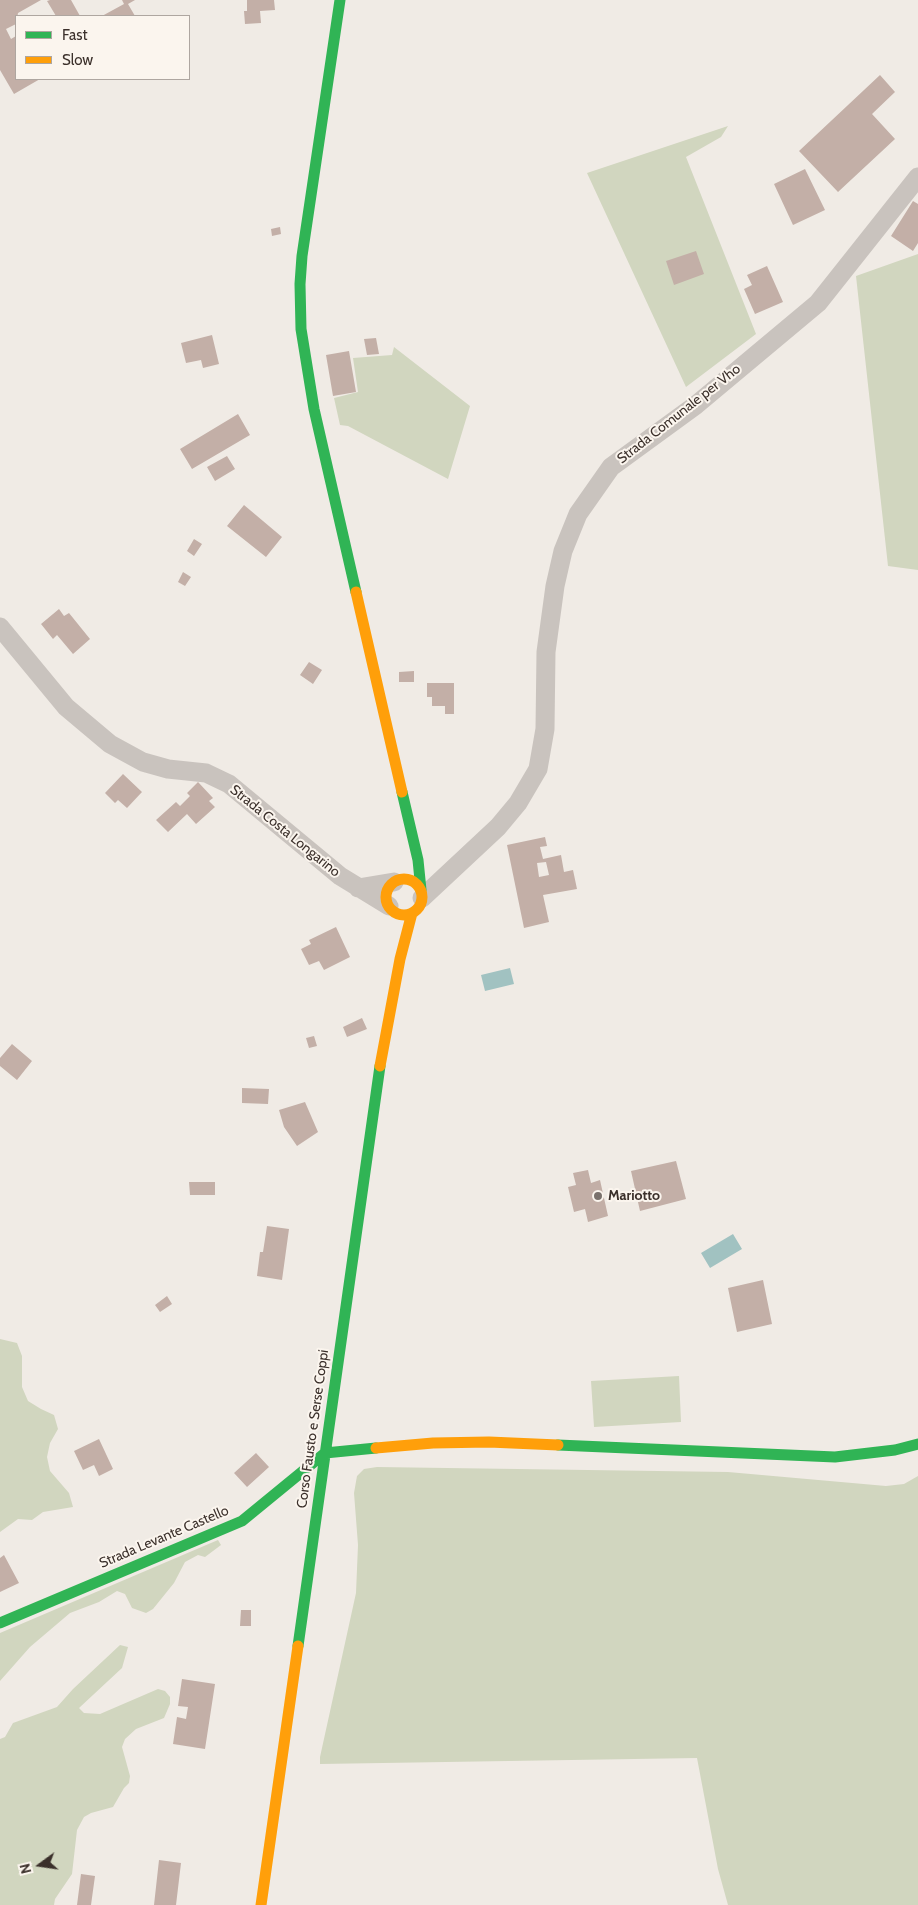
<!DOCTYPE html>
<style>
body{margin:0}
#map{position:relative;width:918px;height:1905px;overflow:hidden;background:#f0ebe5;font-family:Cabin,sans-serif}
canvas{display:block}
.legend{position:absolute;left:15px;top:15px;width:175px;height:65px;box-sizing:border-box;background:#fbf5ee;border:1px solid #aea6a0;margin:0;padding:6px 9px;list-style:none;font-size:15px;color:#3b302b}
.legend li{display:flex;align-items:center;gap:10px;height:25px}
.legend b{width:25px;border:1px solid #aea6a0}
.north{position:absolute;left:15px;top:1840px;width:50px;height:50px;-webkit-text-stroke:4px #fbf5ee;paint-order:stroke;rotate:256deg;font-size:14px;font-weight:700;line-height:20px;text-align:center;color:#3b302b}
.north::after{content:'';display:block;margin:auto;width:18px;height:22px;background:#3b302b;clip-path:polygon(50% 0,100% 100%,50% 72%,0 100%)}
</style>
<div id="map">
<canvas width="918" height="1905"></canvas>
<ul class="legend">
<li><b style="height:6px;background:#30b455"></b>Fast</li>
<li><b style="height:6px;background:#ff9f0a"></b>Slow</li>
</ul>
<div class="north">N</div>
</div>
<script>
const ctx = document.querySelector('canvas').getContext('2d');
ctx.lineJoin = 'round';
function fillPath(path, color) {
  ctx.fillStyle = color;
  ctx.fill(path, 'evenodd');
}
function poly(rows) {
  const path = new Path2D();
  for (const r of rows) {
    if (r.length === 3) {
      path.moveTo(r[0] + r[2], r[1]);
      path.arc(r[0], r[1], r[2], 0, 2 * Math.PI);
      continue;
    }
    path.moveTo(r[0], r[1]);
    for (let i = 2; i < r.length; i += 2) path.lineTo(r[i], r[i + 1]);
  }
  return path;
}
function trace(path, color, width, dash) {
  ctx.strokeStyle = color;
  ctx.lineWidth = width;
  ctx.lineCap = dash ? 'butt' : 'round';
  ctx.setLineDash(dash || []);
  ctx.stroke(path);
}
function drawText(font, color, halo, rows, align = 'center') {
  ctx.font = font + ' Cabin,sans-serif';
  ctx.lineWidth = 4;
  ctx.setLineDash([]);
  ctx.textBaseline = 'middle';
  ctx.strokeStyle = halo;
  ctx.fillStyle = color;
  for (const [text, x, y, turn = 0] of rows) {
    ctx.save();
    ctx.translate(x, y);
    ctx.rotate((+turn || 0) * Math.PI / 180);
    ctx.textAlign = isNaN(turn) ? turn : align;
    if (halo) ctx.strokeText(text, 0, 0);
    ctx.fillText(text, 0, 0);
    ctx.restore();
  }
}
const green = poly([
 [728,126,721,137,686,157,756,334,686,387,587,173],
 [918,254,918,570,888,566,856,276],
 [394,347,470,406,448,479,348,426,340,425,334,398,358,392,353,358,392,355],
 [0,1339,17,1343,22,1356,22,1387,28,1401,41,1409,54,1415,58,1429,50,1443,47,1457,50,1471,69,1493,73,1507,43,1512,32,1520,18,1519,0,1532],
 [679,1376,681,1422,594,1427,591,1381],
 [377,1467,728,1472,886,1486,904,1484,918,1476,918,1905,728,1905,718,1869,697,1758,320,1764,320,1757,356,1593,358,1545,354,1493,357,1476,364,1469],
 [218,1540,221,1545,205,1557,198,1555,185,1562,174,1583,153,1609,146,1613,132,1608,125,1594,117,1591,99,1602,70,1613,30,1647,0,1681,0,1633],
 [120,1645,128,1647,122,1668,79,1708,84,1713,100,1714,158,1689,165,1691,170,1697,170,1704,164,1718,136,1729,125,1739,122,1747,130,1776,129,1783,124,1788,113,1807,91,1813,84,1817,77,1830,72,1874,55,1899,54,1905,0,1905,0,1739,5,1737,13,1723,57,1707,73,1689]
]);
const water = poly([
 [510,968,514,984,485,991,481,975],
 [733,1234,742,1249,710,1268,701,1253]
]);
const building = poly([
 [0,0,41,0,18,13,16,24,6,29,11,39,16,36,16,79,40,79,14,94,0,70],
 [50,0,71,0,80,16,56,16,47,1],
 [122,0,135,0,128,4,135,16,102,16,124,4],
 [247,0,274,0,275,10,260,11,261,23,245,24,244,11,247,11],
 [880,75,895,92,872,114,895,139,838,192,799,151],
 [805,169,825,210,793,225,774,184],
 [913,201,918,204,918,243,913,251,891,236],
 [280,227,281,234,272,236,271,229],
 [696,251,704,274,674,285,666,261],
 [767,266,783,302,755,314,744,289,752,285,747,275],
 [212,335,219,364,203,368,201,360,186,363,181,343],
 [376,338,379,354,367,355,364,339],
 [349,351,356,392,333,396,326,355],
 [238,414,250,435,192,469,180,449],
 [227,456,235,469,215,481,207,467],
 [244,505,282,537,266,557,227,526],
 [194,539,202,544,194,556,187,551],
 [183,572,191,577,185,586,178,582],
 [59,609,64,616,69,613,90,639,73,654,57,635,53,639,41,624],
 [309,662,322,670,313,684,300,675],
 [414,671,414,682,399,682,399,672],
 [427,683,454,683,454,714,445,714,445,706,432,706,432,697,427,697],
 [123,774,142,792,127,808,118,800,115,803,105,793],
 [198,782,213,798,209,801,215,807,196,824,187,814,168,832,156,820,176,802,180,806,190,796,187,793],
 [545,837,547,846,540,847,543,859,561,855,564,872,573,870,577,889,543,895,549,922,524,928,507,845],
 [546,862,549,875,539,877,537,863],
 [336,927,350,957,324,970,319,961,309,965,301,949,311,944,309,940],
 [362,1018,367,1029,347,1037,343,1027],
 [314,1036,317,1046,309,1048,306,1038],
 [12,1044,32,1061,17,1080,0,1066,0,1058],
 [242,1088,269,1089,268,1104,242,1103],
 [305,1102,318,1132,297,1146,284,1127,279,1110],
 [676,1161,686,1199,640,1211,631,1171],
 [588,1170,591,1183,600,1180,608,1216,588,1222,585,1209,574,1212,568,1187,576,1185,573,1173],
 [189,1182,215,1182,215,1195,190,1195],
 [267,1226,289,1229,282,1280,257,1276,260,1252,263,1252],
 [763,1280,772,1324,737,1332,728,1288],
 [167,1296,172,1304,160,1312,155,1305],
 [99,1439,113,1469,99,1476,94,1465,83,1470,74,1451],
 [256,1453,269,1467,247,1487,234,1473],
 [4,1555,19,1583,0,1592,0,1558],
 [241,1610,251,1610,251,1626,240,1626],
 [182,1679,215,1684,205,1749,173,1744,177,1717,186,1719,188,1707,178,1706],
 [159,1860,181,1863,176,1905,154,1905],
 [81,1874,95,1876,91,1905,77,1905]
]);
const street = poly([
 [0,627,66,707,110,744,143,762,168,769,206,773,229,784,340,876,389,906],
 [358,888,394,882],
 [422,898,498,827,518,803,538,769,545,729,546,652,555,586,563,551,578,514,611,467,696,405,818,303,918,177]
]);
const fast = poly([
 [340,0,302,256,300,284,301,329,314,409,356,592],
 [402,792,418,860,421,890],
 [558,1445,835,1457,895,1450,918,1444],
 [0,1623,242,1521,325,1453,376,1448],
 [298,1646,380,1066]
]);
const slow = poly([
 [356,592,402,792],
 [404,897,18],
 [380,1066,400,959,412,913],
 [376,1448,433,1443,489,1442,558,1445],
 [261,1905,298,1646]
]);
const markers = [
 [598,1196,5,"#7a716c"]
];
const streetNames = [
 ["Strada Comunale per Vho",679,414,-38],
 ["Strada Costa Longarino",285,831,39],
 ["Corso Fausto e Serse Coppi",313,1429,-82],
 ["Strada Levante Castello",164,1537,-23]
];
const poiNames = [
 ["Mariotto",608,1196]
];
fillPath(green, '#d1d6bf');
fillPath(water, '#a1c2c1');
fillPath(building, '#c3afa7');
trace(street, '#c9c3be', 19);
trace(fast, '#30b455', 11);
trace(slow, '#ff9f0a', 11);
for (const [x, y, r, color] of markers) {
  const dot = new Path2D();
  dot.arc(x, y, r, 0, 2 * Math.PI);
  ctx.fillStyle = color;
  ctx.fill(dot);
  trace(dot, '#fbf5ee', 2);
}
drawText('14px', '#3b302b', '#fbf5ee', streetNames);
drawText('bold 14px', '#3b302b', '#fbf5ee', poiNames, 'left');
</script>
